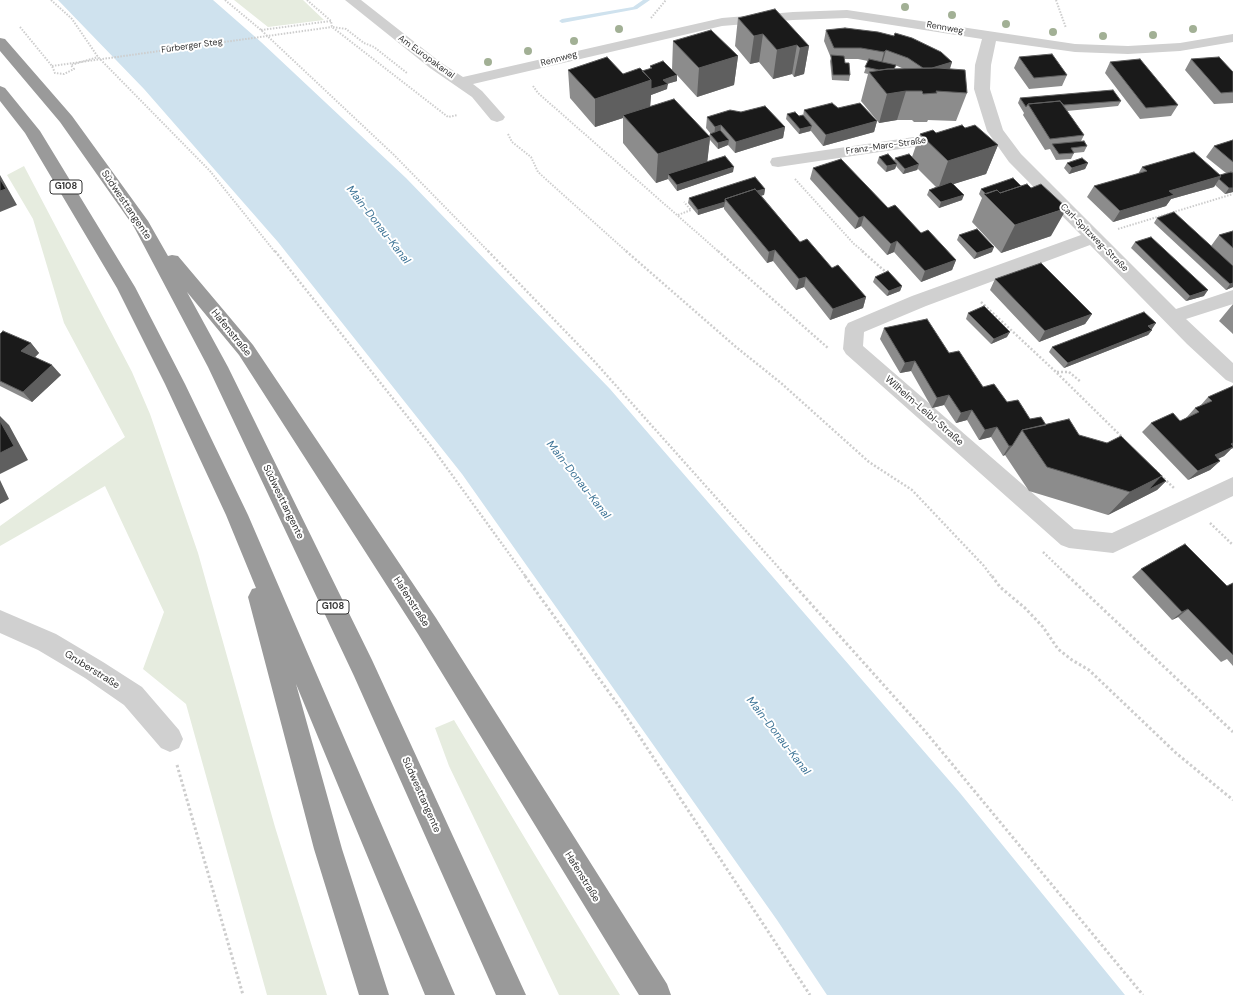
<!DOCTYPE html>
<meta charset="utf-8">
<style>
body{margin:0}
canvas{display:block;background:#fff}
</style>
<canvas width="1233" height="995"></canvas>
<script>
const ctx = document.querySelector('canvas').getContext('2d');
ctx.lineJoin = 'round';
function fillPath(path, color) {
  ctx.fillStyle = color;
  ctx.fill(path, 'evenodd');
}
function poly(rows) {
  const path = new Path2D();
  for (const r of rows) {
    path.moveTo(r[0], r[1]);
    for (let i = 2; i < r.length; i += 2) path.lineTo(r[i], r[i + 1]);
  }
  return path;
}
function trace(path, color, width, dash) {
  ctx.strokeStyle = color;
  ctx.lineWidth = width;
  ctx.lineCap = dash ? 'butt' : 'round';
  ctx.setLineDash(dash || []);
  ctx.stroke(path);
}
function drawText(font, color, halo, rows, align = 'center') {
  ctx.font = font + ' "DM Sans",sans-serif';
  ctx.lineWidth = 4;
  ctx.setLineDash([]);
  ctx.textBaseline = 'middle';
  ctx.strokeStyle = halo;
  ctx.fillStyle = color;
  for (const [text, x, y, turn = 0] of rows) {
    ctx.save();
    ctx.translate(x, y);
    ctx.rotate((+turn || 0) * Math.PI / 180);
    ctx.textAlign = isNaN(turn) ? turn : align;
    if (halo) ctx.strokeText(text, 0, 0);
    ctx.fillText(text, 0, 0);
    ctx.restore();
  }
}
const green = poly([
 [234,0,303,0,324,20,268,27],
 [24,166,132,372,150,414,198,553,275,827,327,995,267,995,186,704,143,669,164,612,105,486,0,546,0,526,125,437,64,323,33,219,7,175],
 [454,720,535,855,620,995,559,995,449,766,435,728]
]);
const water = poly([
 [58,0,213,0,261,42,406,178,610,389,960,793,1125,995,827,995,777,920,462,474,278,242,144,89]
]);
const stream = poly([
 [643,0,650,0,637,9,562,23,559,21,562,19,633,7,643,0]
]);
const pathFar2 = poly([
 [51,0,72,19,98,57,210,171,275,252],
 [225,0,261,30,394,155,489,252],
 [307,0,331,21,332,27,448,117,458,115],
 [1056,0,1066,28],
 [651,18,666,0],
 [20,27,52,66,55,73,64,74,74,69,71,65,98,57],
 [333,27,346,29,364,43,374,47,407,73],
 [261,30,331,21],
 [533,86,538,93,719,252],
 [508,134,512,142,531,157,538,172,627,252],
 [795,179,854,244,864,252],
 [678,215,691,210,684,202],
 [1118,229,1233,194]
]);
const pathFar1 = poly([
 [275,251,431,446,526,577],
 [488,251,594,361,787,577],
 [626,251,736,347,781,383,869,462,912,490,984,566,992,577],
 [718,251,828,348],
 [862,251,888,274],
 [981,302,1057,373,1123,438],
 [1057,372,1069,372,1081,382],
 [1155,470,1175,489],
 [1210,523,1233,545],
 [1043,552,1069,577]
]);
const path = poly([
 [525,576,624,713,810,995],
 [786,576,924,730,1143,995],
 [992,576,1000,587,1025,608,1043,627,1058,649,1072,660,1089,670,1176,753,1233,800],
 [1068,576,1233,732],
 [177,765,243,995]
]);
const minor = poly([
 [345,0,361,0,440,62,463,77,722,18,793,12,847,10,1075,44,1128,46,1180,43,1233,34,1233,42,1180,51,1128,54,1075,52,996,41,991,65,990,89,1003,130,1021,154,1176,309,1233,290,1233,304,1186,319,1233,363,1233,383,1226,380,1187,344,1090,245,926,306,864,332,863,346,1074,529,1112,533,1233,477,1233,496,1113,553,1069,548,1061,545,846,354,843,349,845,328,848,323,912,296,1081,235,1009,162,987,131,974,89,975,65,982,39,847,18,793,20,722,26,473,84,482,91,505,117,503,120,497,122,491,120,472,97,430,68,345,0],
 [948,132,954,133,956,137,954,141,778,167,772,166,770,162,772,158,778,157,948,132],
 [0,610,56,634,103,662,142,687,179,730,183,739,179,748,170,752,161,748,124,705,85,678,38,650,0,633,0,610]
]);
const highway = poly([
 [0,38,5,39,72,116,148,221,168,256,172,255,178,256,253,345,436,618,667,984,671,995,639,995,418,634,239,355,187,292,228,367,372,660,526,995,496,995,354,676,208,367,134,227,60,122,0,51,0,38],
 [0,86,5,88,40,131,135,287,185,384,248,515,455,995,425,995,296,684,342,849,389,995,359,995,314,849,248,597,252,589,256,588,226,515,165,384,117,288,25,133,0,101,0,86]
]);
const pathBridge = poly([
 [52,66,332,27]
]);
const trees = [
 [905,7],
 [952,15],
 [1006,24],
 [619,29],
 [1193,29],
 [1053,32],
 [1153,35],
 [1103,36],
 [574,41],
 [528,51],
 [488,62]
];
const wall = poly([
 [738,18,809,46,804,74,794,77,792,74,773,79,759,62,750,64,735,46],
 [826,30,952,62,950,69,967,93,956,121,928,120,927,122,914,122,912,120,897,120,879,123,861,101,868,74,864,73,868,61,858,59,844,59,845,63,850,75,849,81,832,80,830,61,831,58,824,41],
 [895,65,904,69,894,69],
 [673,41,738,56,734,85,697,97,677,75,677,81,667,84,667,89,651,95,650,106,709,136,710,134,710,133,706,128,707,117,785,127,783,138,735,153,728,145,718,149,710,140,707,161,733,172,677,191,668,179,656,183,623,143,623,118,595,127,570,98,568,70,623,74,642,71,650,69,650,66,672,70],
 [1019,57,1067,75,1062,86,1029,89,1014,68],
 [1191,59,1233,72,1233,103,1214,104,1185,70],
 [1110,62,1178,105,1171,116,1140,119,1105,73],
 [1020,98,1121,101,1118,106,1067,111,1084,135,1081,141,1087,146,1084,152,1074,153,1071,159,1056,160,1050,149,1045,150,1023,115,1024,113,1018,103],
 [838,108,877,121,874,132,823,146,811,131,799,134,786,119,787,114,799,116,803,116,804,110],
 [965,128,998,145,986,174,953,184,962,200,939,208,927,195,929,190,936,187,918,169,917,170,903,174,896,166,895,169,886,172,877,163,879,157,894,161,895,158,912,157,920,134,936,133],
 [1233,140,1233,192,1225,194,1215,185,1214,187,1171,199,1166,206,1113,222,1087,197,1094,186,1138,174,1142,167,1220,175,1226,173,1206,157,1214,146],
 [1067,163,1088,163,1085,169,1069,174,1064,168],
 [813,168,888,208,956,260,952,270,921,282,894,252,887,255,861,226,855,229,810,179],
 [765,189,764,195,761,195,800,242,866,297,863,308,830,320,804,287,796,290,773,261,767,263,724,209,724,207,698,215,688,203,689,198],
 [981,189,1051,236,1001,253,972,222,982,198,979,194],
 [1157,218,1211,246,1219,235,1233,231,1233,287,1226,290,1154,223],
 [959,235,992,252,974,259,957,240],
 [1135,242,1204,296,1186,301,1131,248],
 [875,277,902,286,900,291,887,296,873,282],
 [995,279,1092,314,1085,324,1039,342,990,290],
 [1233,304,1233,334,1219,321],
 [968,313,1007,337,991,344,966,319],
 [884,328,949,353,983,387,1007,402,1030,419,1079,435,1166,481,1157,490,1108,515,1029,491,1005,455,1003,456,991,437,979,440,967,420,956,423,944,405,932,408,911,371,900,373,880,339],
 [1151,329,1152,330,1148,335,1064,368,1049,352,1052,347,1152,329],
 [0,334,31,343,39,353,35,357,61,375,32,402,0,386],
 [1233,387,1233,448,1231,449,1224,456,1218,459,1220,461,1210,470,1188,480,1142,432,1151,423,1180,421,1186,418,1195,408,1200,406,1208,397],
 [1141,569,1227,586,1233,583,1233,666,1227,659,1221,662,1178,617,1172,620,1132,577]
]);
const shadedWall = poly([
 [763,34,759,62,750,64,754,36],
 [797,45,792,74,773,79,777,50],
 [809,46,804,74,794,77,800,48],
 [886,50,883,61,881,63,884,52],
 [738,56,734,85,697,97,699,68],
 [952,62,948,73,926,70],
 [677,75,677,81,663,85,663,80],
 [651,80,668,84,667,89,651,95,650,109,623,115,623,118,595,127,595,99],
 [906,91,897,120,879,123,887,94],
 [877,121,874,132,823,146,826,135],
 [721,125,720,136,714,138,715,127],
 [812,126,810,131,799,134,800,129],
 [785,127,783,138,735,153,736,142],
 [710,137,707,165,668,174,668,179,656,183,658,154],
 [729,140,728,145,718,149,718,143],
 [998,145,986,174,938,189,948,161],
 [1088,163,1085,169,1069,174,1072,168],
 [897,164,895,169,886,172,887,166],
 [919,164,917,170,903,174,905,169],
 [734,167,733,172,677,191,677,185],
 [0,175,17,205,0,212],
 [1221,176,1214,187,1171,199,1166,206,1113,222,1120,211,1169,191],
 [1229,188,1233,188,1233,192,1225,194],
 [765,189,764,195,731,205,727,201],
 [964,195,962,200,939,208,941,202],
 [725,202,724,207,698,215,698,210],
 [1067,208,1051,236,1001,253,1015,225],
 [864,216,861,226,855,229,859,218],
 [897,241,894,252,887,255,891,244],
 [994,247,992,252,974,259,977,253],
 [775,250,773,261,767,263,769,252],
 [956,260,952,270,921,282,925,271],
 [806,277,804,287,796,290,799,279],
 [1233,283,1233,287,1226,290,1230,284],
 [902,286,900,291,887,296,889,291],
 [1208,290,1204,296,1186,301,1190,296],
 [866,297,863,308,830,320,833,309],
 [1092,314,1085,324,1039,342,1045,331],
 [1156,323,1152,329,1144,332,1148,326],
 [1152,330,1148,335,1064,368,1068,363],
 [1010,332,1007,337,991,344,994,339],
 [31,343,39,353,30,362,21,351],
 [915,361,911,371,900,373,905,363],
 [52,365,61,375,32,402,23,392],
 [949,395,944,405,932,408,937,398],
 [972,410,967,420,956,423,961,413],
 [0,416,9,425,28,460,0,474],
 [997,427,991,437,979,440,985,430],
 [1233,443,1233,448,1231,449,1224,456,1205,465,1215,455],
 [1009,446,1012,446,1005,455,1003,456],
 [1220,461,1210,470,1188,480,1198,471],
 [1162,476,1166,481,1157,490,1108,515,1130,492],
 [0,480,9,499,0,504],
 [1188,609,1178,617,1172,620,1182,612]
]);
const building = poly([
 [775,9,809,46,800,48,797,45,777,50,763,34,754,36,738,18,775,9],
 [845,28,878,32,894,36,895,33,912,38,941,52,952,62,932,68,923,68,908,58,886,50,884,52,861,48,834,48,826,30,845,28],
 [711,30,738,56,699,68,673,41,711,30],
 [1052,54,1067,75,1034,78,1019,57,1052,54],
 [831,55,844,56,845,63,849,63,850,75,833,75,831,55],
 [607,57,623,74,640,68,651,80,595,99,568,70,607,57],
 [1219,57,1233,72,1233,92,1221,93,1191,59,1219,57],
 [869,59,896,65,894,69,888,69,879,70,865,67,869,59],
 [1140,59,1178,105,1146,108,1110,62,1140,59],
 [663,61,677,75,663,80,668,84,651,89,651,80,642,71,652,68,650,66,663,61],
 [938,68,965,70,967,93,936,91,937,93,923,94,922,91,906,91,887,94,869,72,888,69,938,68],
 [1113,90,1121,101,1064,105,1060,101,1028,104,1026,107,1020,98,1113,90],
 [674,99,710,137,658,154,623,115,674,99],
 [1060,101,1084,135,1050,139,1028,104,1060,101],
 [832,103,838,108,860,103,877,121,826,135,804,110,832,103],
 [765,106,785,127,736,142,721,125,715,127,707,117,730,110,741,112,765,106],
 [795,112,799,116,803,115,812,126,800,129,787,114,795,112],
 [962,125,965,128,975,125,998,145,948,161,920,134,933,130,936,133,962,125],
 [720,130,729,140,718,143,710,134,720,130],
 [1233,140,1233,162,1214,146,1233,140],
 [1084,141,1087,146,1071,148,1074,153,1059,154,1052,144,1084,141],
 [1194,152,1221,176,1169,191,1174,195,1120,211,1094,186,1147,171,1142,167,1194,152],
 [888,154,897,164,887,166,879,157,888,154],
 [909,154,919,164,905,169,895,158,909,154],
 [725,156,734,167,677,185,668,174,725,156],
 [1082,158,1088,163,1072,168,1067,163,1082,158],
 [841,159,888,208,895,205,921,233,928,230,956,260,925,271,897,241,891,244,864,216,859,218,813,168,841,159],
 [1231,172,1233,173,1233,188,1229,188,1219,179,1221,176,1220,175,1231,172],
 [755,177,765,189,757,191,755,189,725,199,725,202,698,210,689,198,755,177],
 [1013,178,1021,186,1000,193,997,190,986,194,981,189,1013,178],
 [0,179,6,189,0,191,0,179],
 [951,182,964,195,941,202,929,190,951,182],
 [1027,184,1031,188,1041,184,1067,208,1015,225,984,194,997,190,1000,193,1027,184],
 [755,189,800,242,807,239,832,268,838,265,866,297,833,309,806,277,799,279,775,250,769,252,725,199,755,189],
 [1174,212,1233,266,1233,283,1230,284,1157,218,1174,212],
 [977,229,994,247,977,253,959,235,977,229],
 [1233,231,1233,248,1219,235,1233,231],
 [1151,237,1208,290,1190,296,1135,242,1151,237],
 [1041,263,1092,314,1045,331,995,279,1041,263],
 [888,271,902,286,889,291,875,277,888,271],
 [984,306,1010,332,994,339,968,313,984,306],
 [1144,312,1156,323,1148,326,1152,330,1068,363,1052,347,1144,312],
 [927,319,949,353,959,351,983,387,994,384,1007,402,1018,400,1030,419,1041,417,1046,425,1022,430,1012,446,1009,446,997,427,985,430,972,410,961,413,949,395,937,398,915,361,905,363,884,328,927,319],
 [3,331,31,343,21,351,52,365,23,392,0,381,0,334,3,331],
 [1233,386,1233,443,1231,444,1233,446,1233,447,1215,455,1220,461,1198,471,1151,423,1173,413,1180,421,1199,412,1195,408,1212,401,1208,397,1233,386],
 [1069,419,1079,435,1107,443,1121,436,1162,476,1130,492,1047,467,1022,430,1069,419],
 [0,421,14,446,0,453,0,421],
 [1161,476,1166,481,1148,490,1161,476],
 [1185,544,1227,586,1233,583,1233,655,1188,609,1182,612,1141,569,1185,544]
]);
const farStreetnames = [
 ["Rennweg",945,28,10],
 ["Fürberger Steg",192,46,-8],
 ["Am Europakanal",426,57,36],
 ["Rennweg",559,59,-15],
 ["Franz-Marc-Straße",886,146,-8],
 ["Carl-Spitzweg-Straße",1094,238,45]
];
const shields = [
 [66,187,32],
 [333,607,32]
];
const shieldNames = [
 ["G108",66,187],
 ["G108",333,607]
];
const streetNames = [
 ["Südwesttangente",126,205,56],
 ["Hafenstraße",231,333,51],
 ["Wilhelm-Leibl-Straße",924,411,41],
 ["Südwesttangente",283,502,64],
 ["Hafenstraße",411,602,57],
 ["Gruberstraße",92,670,32],
 ["Südwesttangente",421,795,66],
 ["Hafenstraße",582,877,58]
];
const waterNames = [
 ["Main-Donau-Kanal",378,225,52],
 ["Main-Donau-Kanal",578,480,52],
 ["Main-Donau-Kanal",778,736,52]
];
fillPath(green, '#e6ecdf');
fillPath(water, '#cfe2ee');
fillPath(stream, '#cfe2ee');
trace(pathFar2, '#cdcdcd', 2, [1.5, 1.5]);
trace(pathFar1, '#cdcdcd', 2.5, [2, 2]);
trace(path, '#cdcdcd', 3, [2.5, 2.5]);
fillPath(minor, '#d0d0d0');
fillPath(highway, '#9a9a9a');
trace(pathBridge, '#cdcdcd', 2, [1.5, 1.5]);
ctx.fillStyle = '#a2b095';
for (const [x, y] of trees) {
  ctx.beginPath();
  ctx.arc(x, y, 4, 0, 2 * Math.PI);
  ctx.fill();
}
fillPath(wall, '#8c8c8c');
fillPath(shadedWall, '#5f5f5f');
fillPath(building, '#1a1a1a');
trace(building, '#5f5f5f', 1);
drawText('9px', '#333', '#fff', farStreetnames);
for (const [x, y, w] of shields) {
  const box = new Path2D();
  box.roundRect(x - w / 2, y - 7, w, 14, 3);
  ctx.fillStyle = '#fff';
  ctx.fill(box);
  trace(box, '#333', 1);
}
drawText('bold 9px', '#333', null, shieldNames);
drawText('10px', '#333', '#fff', streetNames);
drawText('italic 11px', '#3f7597', '#fff', waterNames);
</script>
